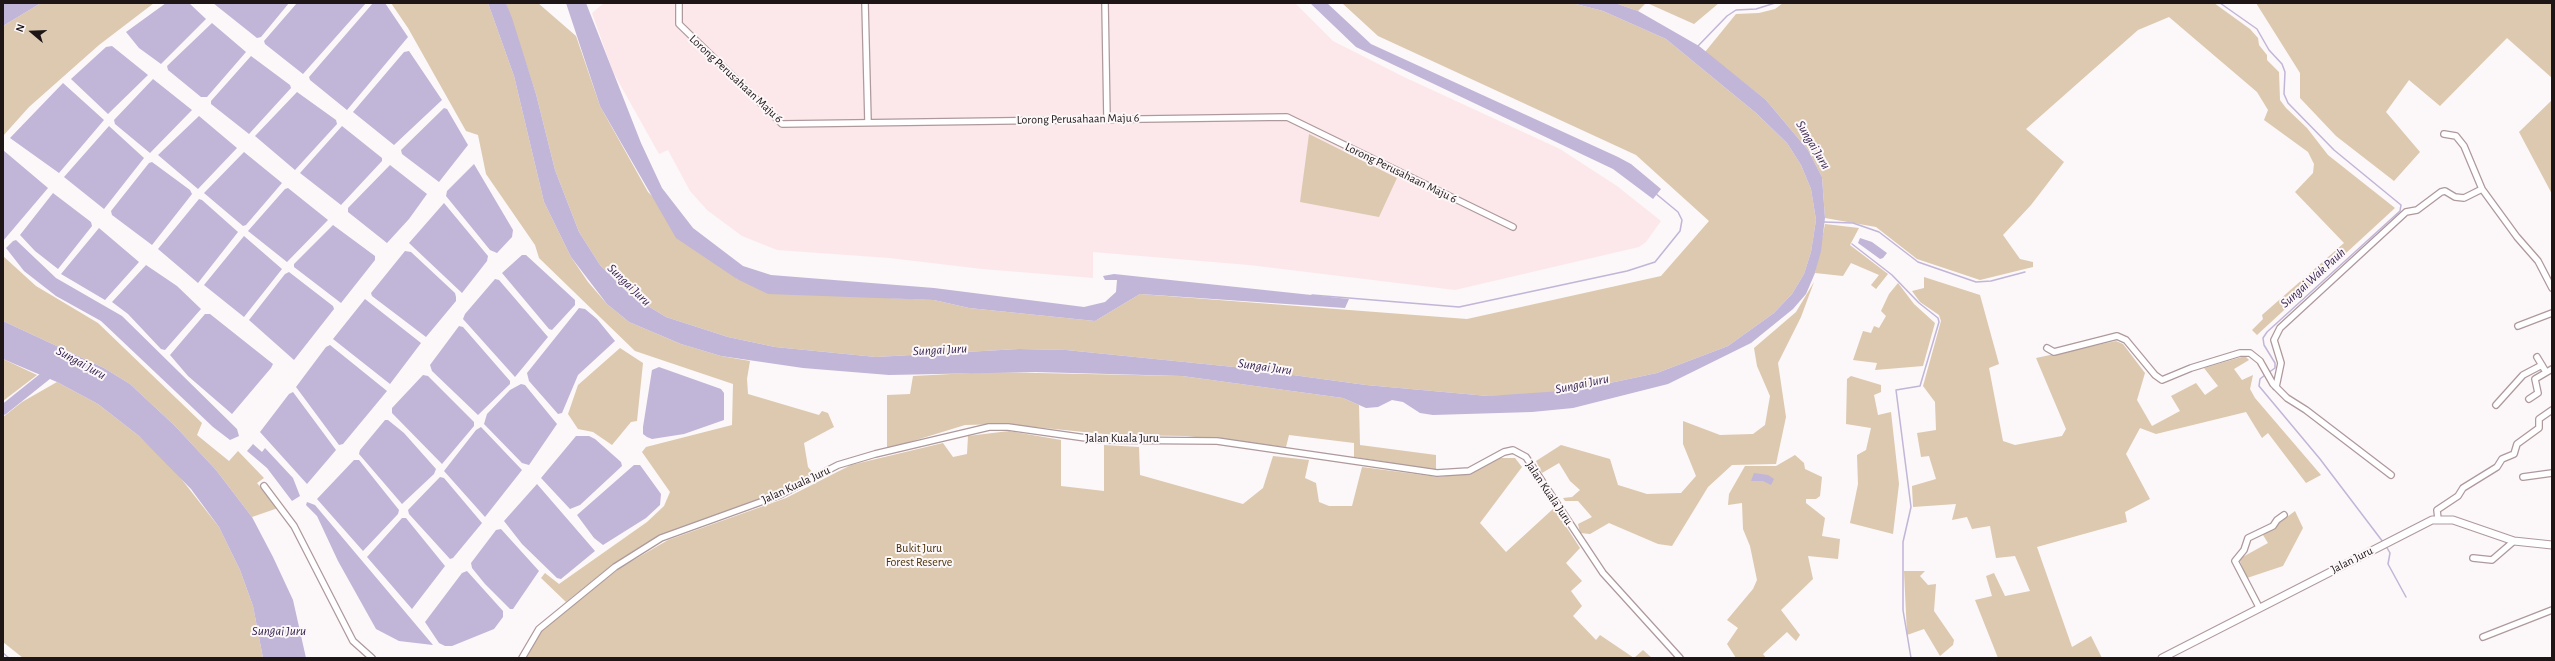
<!DOCTYPE html>
<style>
body{margin:0}
#map{position:relative;width:2555px;height:661px;overflow:hidden;background:#fcf7f8;font-family:"Alegreya Sans",sans-serif}
canvas{display:block}
.frame{position:absolute;inset:0;border:4px solid #1d1516;pointer-events:none}
.north{position:absolute;left:12px;top:12px;width:40px;height:40px;-webkit-text-stroke:3px #fcf7f8;paint-order:stroke;rotate:289deg;font-size:11px;font-weight:700;line-height:16px;text-align:center;color:#1d1516}
.north::after{content:'';display:block;margin:auto;width:14px;height:18px;background:#1d1516;clip-path:polygon(50% 0,100% 100%,50% 72%,0 100%)}
</style>
<div id="map">
<canvas width="2555" height="661"></canvas>
<div class="frame"></div>
<div class="north">N</div>
</div>
<script>
const ctx = document.querySelector('canvas').getContext('2d');
ctx.lineJoin = 'round';
function fillPath(path, color) {
  ctx.fillStyle = color;
  ctx.fill(path, 'evenodd');
}
function poly(rows) {
  const path = new Path2D();
  for (const r of rows) {
    path.moveTo(r[0], r[1]);
    for (let i = 2; i < r.length; i += 2) path.lineTo(r[i], r[i + 1]);
  }
  return path;
}
function trace(path, color, width, dash) {
  ctx.strokeStyle = color;
  ctx.lineWidth = width;
  ctx.lineCap = dash ? 'butt' : 'round';
  ctx.setLineDash(dash || []);
  ctx.stroke(path);
}
function drawText(font, color, halo, rows, align = 'center') {
  ctx.font = font + ' "Alegreya Sans",sans-serif';
  ctx.lineWidth = 4;
  ctx.setLineDash([]);
  ctx.textBaseline = 'middle';
  ctx.strokeStyle = halo;
  ctx.fillStyle = color;
  for (const [text, x, y, turn = 0] of rows) {
    ctx.save();
    ctx.translate(x, y);
    ctx.rotate((+turn || 0) * Math.PI / 180);
    ctx.textAlign = isNaN(turn) ? turn : align;
    if (halo) ctx.strokeText(text, 0, 0);
    ctx.fillText(text, 0, 0);
    ctx.restore();
  }
}
const built = poly([
 [604,3,1295,3,1333,41,1404,77,1560,149,1617,186,1661,221,1646,242,1639,247,1455,290,1249,265,1093,252,1093,278,982,269,889,258,777,250,742,236,707,210,690,191,668,150,659,154,613,72,592,13]
]);
const green = poly([
 [41,3,154,3,99,45,29,107,3,136,3,26],
 [391,3,488,3,514,76,544,202,571,257,588,282,607,304,629,322,681,344,721,356,750,361,747,379,748,394,819,415,822,411,828,413,834,427,804,443,808,467,814,474,778,492,659,536,612,565,566,602,541,578,545,573,559,584,647,522,664,506,670,492,642,452,646,447,732,425,733,384,635,351,539,258,535,245,486,174,478,135,466,131,408,28],
 [506,3,538,3,576,36,600,106,648,192,737,279,889,298,934,300,969,308,1095,321,1140,294,1467,319,1661,276,1709,221,1636,155,1378,36,1342,3,1572,3,1603,11,1666,39,1756,113,1787,143,1801,165,1811,189,1816,220,1811,252,1804,274,1792,294,1774,313,1728,346,1657,373,1577,390,1527,395,1488,396,1366,385,1234,367,1066,350,1019,349,876,357,775,347,728,337,666,317,630,295,600,265,579,232,555,170,536,94],
 [1615,3,1646,3,1638,11],
 [1647,3,1719,3,1694,24],
 [1783,3,2214,3,2250,29,2258,38,2259,45,2267,55,2267,60,2279,72,2280,100,2286,108,2307,128,2328,155,2395,208,2257,335,2252,330,2263,319,2262,315,2344,243,2295,192,2313,173,2314,164,2308,152,2264,120,2268,110,2257,92,2169,17,2138,30,2026,129,2064,162,2031,205,2003,235,2020,259,2033,262,2033,267,1980,280,1917,259,1876,227,1825,218,1822,177,1808,150,1766,100,1705,52,1736,14,1759,13,1775,9],
 [2256,3,2552,3,2552,78,2507,38,2440,106,2409,80,2386,112,2420,152,2394,181,2336,136,2300,98,2300,73],
 [2552,100,2552,194,2519,132],
 [1309,134,1397,178,1379,217,1300,202],
 [1825,224,1859,228,1850,245,1888,274,1876,289,1871,285,1879,275,1851,263,1843,276,1815,273],
 [3,256,36,286,98,323,202,423,197,435,229,461,238,451,264,478,257,483,278,508,252,517,216,470,175,426,130,384,104,368,3,321],
 [1924,277,1980,295,1999,364,1989,368,2003,441,2015,445,2062,436,2066,429,2036,358,2116,341,2123,344,2145,373,2137,400,2152,426,2180,411,2171,396,2196,383,2205,395,2218,386,2204,368,2245,356,2249,360,2234,369,2242,380,2253,375,2250,389,2255,398,2321,475,2306,483,2268,433,2262,438,2246,412,2156,434,2140,428,2126,454,2150,499,2125,512,2127,522,2037,547,2072,647,2091,636,2102,658,1998,658,1975,600,1992,596,1986,576,1994,573,2005,596,2030,591,2015,556,1996,558,1990,526,1972,529,1967,517,1952,520,1956,504,1913,507,1912,486,1936,479,1929,456,1921,457,1917,433,1936,430,1935,402,1923,386,1941,321,1939,315,1920,302,1912,291,1924,288],
 [1814,282,1801,317,1778,363,1786,417,1776,464,1732,465,1708,487,1672,546,1658,544,1609,523,1590,534,1580,533,1578,524,1592,517,1578,501,1565,501,1563,498,1572,497,1580,490,1570,481,1559,463,1542,473,1536,461,1561,445,1610,459,1618,485,1647,494,1681,493,1696,476,1683,444,1683,421,1720,435,1753,434,1765,425,1770,396,1757,366,1754,348,1796,312],
 [1898,283,1914,304,1935,323,1923,366,1875,370,1877,363,1853,360,1863,331,1871,333,1874,326,1879,328,1886,316,1881,311,1889,294],
 [620,348,643,363,637,421,631,422,612,445,593,432,578,429,568,414,578,385],
 [3,359,37,375,3,401],
 [990,372,1182,376,1343,398,1359,405,1360,445,1436,455,1436,470,1354,457,1354,443,1289,435,1286,447,1186,436,1114,435,1004,424,965,425,887,449,887,395,910,394,913,376],
 [1851,376,1881,385,1881,392,1874,395,1878,415,1891,412,1899,484,1893,534,1850,523,1858,484,1857,455,1866,450,1871,428,1846,424,1847,379],
 [57,382,98,404,139,436,172,467,219,527,240,570,253,606,263,658,23,658,3,642,3,417,22,402],
 [1009,431,1061,440,1061,486,1104,491,1104,445,1139,447,1140,475,1243,504,1263,488,1273,456,1309,460,1305,478,1316,483,1319,502,1329,506,1352,506,1362,467,1438,477,1471,473,1498,458,1515,458,1522,467,1480,523,1506,552,1554,508,1580,548,1566,563,1582,581,1571,591,1582,606,1573,616,1596,640,1600,635,1634,658,1643,650,1652,658,525,658,542,630,559,616,620,568,668,540,786,498,851,465,943,443,953,457,967,454,968,436],
 [1795,455,1804,463,1805,469,1822,477,1820,496,1816,499,1806,499,1806,503,1825,518,1822,536,1840,539,1838,559,1808,556,1813,579,1781,610,1800,635,1796,641,1787,632,1763,654,1766,658,1736,658,1727,644,1738,628,1727,620,1753,589,1757,580,1750,546,1743,529,1742,503,1728,505,1729,494,1745,466,1776,466],
 [2295,511,2303,528,2283,566,2247,578,2239,559,2268,543,2263,535],
 [1904,571,1925,571,1920,576,1928,585,1936,584,1934,611,1954,640,1953,645,1940,656,1924,629,1907,635]
]);
const water = poly([
 [3,3,41,3,3,26],
 [166,3,189,3,206,19,161,64,139,48,126,32],
 [213,3,289,3,261,37,257,38],
 [297,3,366,3,303,74,265,44,264,41],
 [373,3,385,3,408,37,347,110,310,80,309,77],
 [488,3,506,3,512,18,536,94,555,170,579,232,600,265,630,295,666,317,728,337,775,347,876,357,1019,349,1066,350,1234,367,1366,385,1488,396,1577,390,1657,373,1728,346,1774,313,1792,294,1804,274,1811,252,1816,220,1811,189,1801,165,1787,143,1756,113,1666,39,1603,11,1572,3,1615,3,1638,11,1699,46,1766,100,1808,150,1822,177,1825,218,1821,251,1815,273,1806,294,1793,309,1751,343,1668,384,1573,408,1532,412,1433,415,1420,413,1403,402,1392,400,1378,407,1366,408,1343,398,1182,376,1035,372,889,375,803,368,721,356,681,344,629,322,607,304,571,257,544,202,514,76],
 [566,3,586,3,641,143,662,188,693,228,743,266,771,275,934,288,1084,307,1105,302,1116,292,1117,280,1105,280,1103,276,1114,274,1349,299,1345,308,1140,294,1095,321,969,308,934,300,768,294,737,279,676,238,600,106],
 [1310,3,1327,3,1371,44,1618,157,1631,164,1661,189,1653,199,1613,169,1356,47],
 [212,23,246,52,207,97,201,97,168,70,167,66],
 [112,46,148,75,108,114,71,79,106,47],
 [409,51,442,100,394,145,353,112,404,52],
 [251,56,290,85,291,88,249,134,211,104,211,101],
 [153,79,192,110,150,153,115,124,114,120],
 [63,83,104,120,59,173,10,138],
 [297,92,336,120,337,124,295,170,255,136],
 [444,108,447,109,468,145,439,182,402,154,401,150],
 [199,116,237,148,198,189,158,155],
 [109,126,144,158,104,209,64,177],
 [342,126,382,158,382,161,341,205,300,173],
 [3,150,48,188,3,241],
 [244,152,282,183,246,225,243,226,204,193],
 [152,162,190,190,192,194,152,245,112,215,111,211,149,163],
 [474,164,513,230,512,237,497,253,490,250,446,196,447,191],
 [390,165,427,194,409,219,387,243,348,212,348,208],
 [288,188,328,220,287,262,248,231,285,189],
 [53,193,91,222,92,226,58,269,35,251,20,235],
 [199,199,202,200,238,232,198,283,158,249],
 [444,203,488,256,487,261,462,293,409,243],
 [333,225,375,256,375,260,341,303,294,267,294,264],
 [99,228,139,262,105,300,61,274],
 [244,236,282,269,244,317,204,285],
 [1860,238,1872,242,1887,253,1883,258,1880,259,1858,243],
 [16,240,56,278,122,316,237,429,239,436,230,440,213,427,101,321,56,296,24,271,6,248,13,241],
 [405,251,411,252,455,293,456,297,456,301,426,337,372,296,371,293],
 [522,255,526,255,575,300,575,305,552,330,549,329,502,273],
 [146,265,177,286,201,309,165,350,161,349,128,314,112,302],
 [289,272,333,306,334,309,294,360,249,320,285,274],
 [495,279,499,280,548,337,515,377,463,319,465,314],
 [365,299,421,343,390,384,333,339],
 [579,308,585,309,597,319,615,341,578,375,562,413,558,414,529,381,527,373],
 [205,314,210,314,273,364,271,368,232,414,188,376,170,355],
 [3,321,104,368,130,384,175,426,216,470,252,517,273,557,293,600,306,658,263,658,253,606,240,570,219,527,191,489,139,436,98,404,57,382,3,359],
 [459,326,463,327,510,381,510,384,478,415,432,371,430,365],
 [330,345,387,391,343,444,339,445,296,387,326,347],
 [659,367,721,389,724,393,724,420,684,434,652,439,647,437,643,434,643,427,652,370],
 [423,375,428,376,474,422,474,426,442,464,392,413,392,408],
 [521,384,525,385,557,424,529,465,522,463,484,424,487,414,510,390],
 [293,392,336,450,307,484,260,432,289,394],
 [385,420,388,420,404,433,436,469,434,474,402,504,359,454,360,450],
 [481,427,522,470,485,517,444,471,476,430],
 [576,436,589,436,595,439,621,462,622,466,580,505,570,509,541,478],
 [253,444,262,452,265,448,293,478,300,496,292,501,267,468,247,451],
 [354,460,359,460,399,510,398,514,363,551,317,499],
 [634,465,640,465,661,494,660,505,646,518,603,545,594,538,577,515],
 [1754,473,1768,475,1774,479,1771,485,1763,481,1751,481],
 [440,477,444,478,482,523,453,558,450,559,409,514,408,510],
 [537,484,595,551,561,579,557,578,522,544,504,521],
 [307,502,315,505,433,645,399,641,376,629,338,561,317,516,306,505],
 [402,518,406,518,445,566,412,609,367,557],
 [501,529,539,571,513,609,510,609,485,584,472,568,471,563,496,530],
 [467,571,503,611,503,617,494,629,452,646,445,646,439,643,425,622,462,573]
]);
const stream = poly([
 [2220,3,2257,29,2269,50,2282,64,2285,72,2284,94,2288,103,2334,150,2401,205,2400,211,2267,332,2263,338,2264,345,2275,363,2275,368,2268,373],
 [1698,46,1727,16,1736,10,1756,9,1775,3],
 [1824,222,1853,223,1879,232,1918,262,1976,282,1991,281,2025,272],
 [1852,244,1892,275,1919,303,1938,318,1939,322,1920,386,1896,390,1911,507,1903,542,1903,610,1911,658],
 [1312,295,1459,307,1627,271,1655,262,1680,231,1682,220,1678,212,1655,193],
 [2265,375,2260,379,2259,386,2320,459,2383,542],
 [2386,546,2390,553,2388,564,2406,597],
 [3,653,9,658]
]);
const river = poly([
 [3,410,53,370]
]);
const minor = poly([
 [679,3,679,24,782,124,1287,117,1513,227],
 [865,3,868,122],
 [1105,3,1107,119],
 [2444,134,2456,136,2464,146,2482,189,2517,237,2538,261,2552,288],
 [2518,326,2552,313],
 [2047,348,2054,352,2117,336,2126,340,2155,375,2162,380,2191,368,2240,353,2250,353,2260,361,2273,384,2287,398,2306,410,2391,475],
 [2537,357,2546,372],
 [2276,387,2281,363,2274,340,2280,328,2406,212,2417,210,2441,192,2445,191,2455,197,2464,198,2482,189],
 [2529,399,2538,393,2535,379,2552,369],
 [2496,405,2523,375,2542,365],
 [2523,477,2552,473],
 [264,486,294,526,353,641,372,658],
 [2438,519,2437,510,2458,496,2463,488,2497,467,2502,459,2514,454,2517,444,2539,428,2539,419,2552,410],
 [2473,558,2492,560,2514,541],
 [2259,607,2235,561,2244,550,2248,538,2273,526,2277,520,2284,515],
 [2483,637,2552,610],
 [522,658,539,629,615,567,661,538,780,495,838,465,875,454,989,427,1008,427,1100,440,1217,441,1437,473,1469,471,1504,452,1513,450,1526,457,1603,573,1680,658]
]);
const tertiary = poly([
 [2162,658,2432,520,2453,520,2514,541,2552,545]
]);
const streetNames = [
 ["Lorong Perusahaan Maju 6",736,79,43],
 ["Lorong Perusahaan Maju 6",1078,119,-1],
 ["Lorong Perusahaan Maju 6",1401,173,26],
 ["Jalan Kuala Juru",1122,438],
 ["Jalan Kuala Juru",796,485,-25],
 ["Jalan Kuala Juru",1549,493,56],
 ["Jalan Juru",2352,560,-27]
];
const parkNames = [
 ["Bukit Juru",919,548],
 ["Forest Reserve",919,562]
];
const waterNames = [
 ["Sungai Juru",1813,145,59],
 ["Sungai Wak Pauh",2313,278,-42],
 ["Sungai Juru",629,285,44],
 ["Sungai Juru",940,350,-3],
 ["Sungai Juru",81,363,29],
 ["Sungai Juru",1265,367,8],
 ["Sungai Juru",1582,384,-12],
 ["Sungai Juru",279,631]
];
fillPath(built, '#fce8eb');
fillPath(green, '#dcc9af');
fillPath(water, '#c1b5d8');
trace(stream, '#c1b5d8', 1.5);
trace(river, '#c1b5d8', 10);
trace(minor, '#ae999c', 8);
trace(tertiary, '#ae999c', 9);
trace(minor, '#fff', 5.5);
trace(tertiary, '#fff', 7);
drawText('12px', '#1d1516', '#fcf7f8', streetNames);
drawText('12px', '#4c3309', '#fcf7f8', parkNames);
drawText('italic 13px', '#321f4c', '#fcf7f8', waterNames);
</script>
